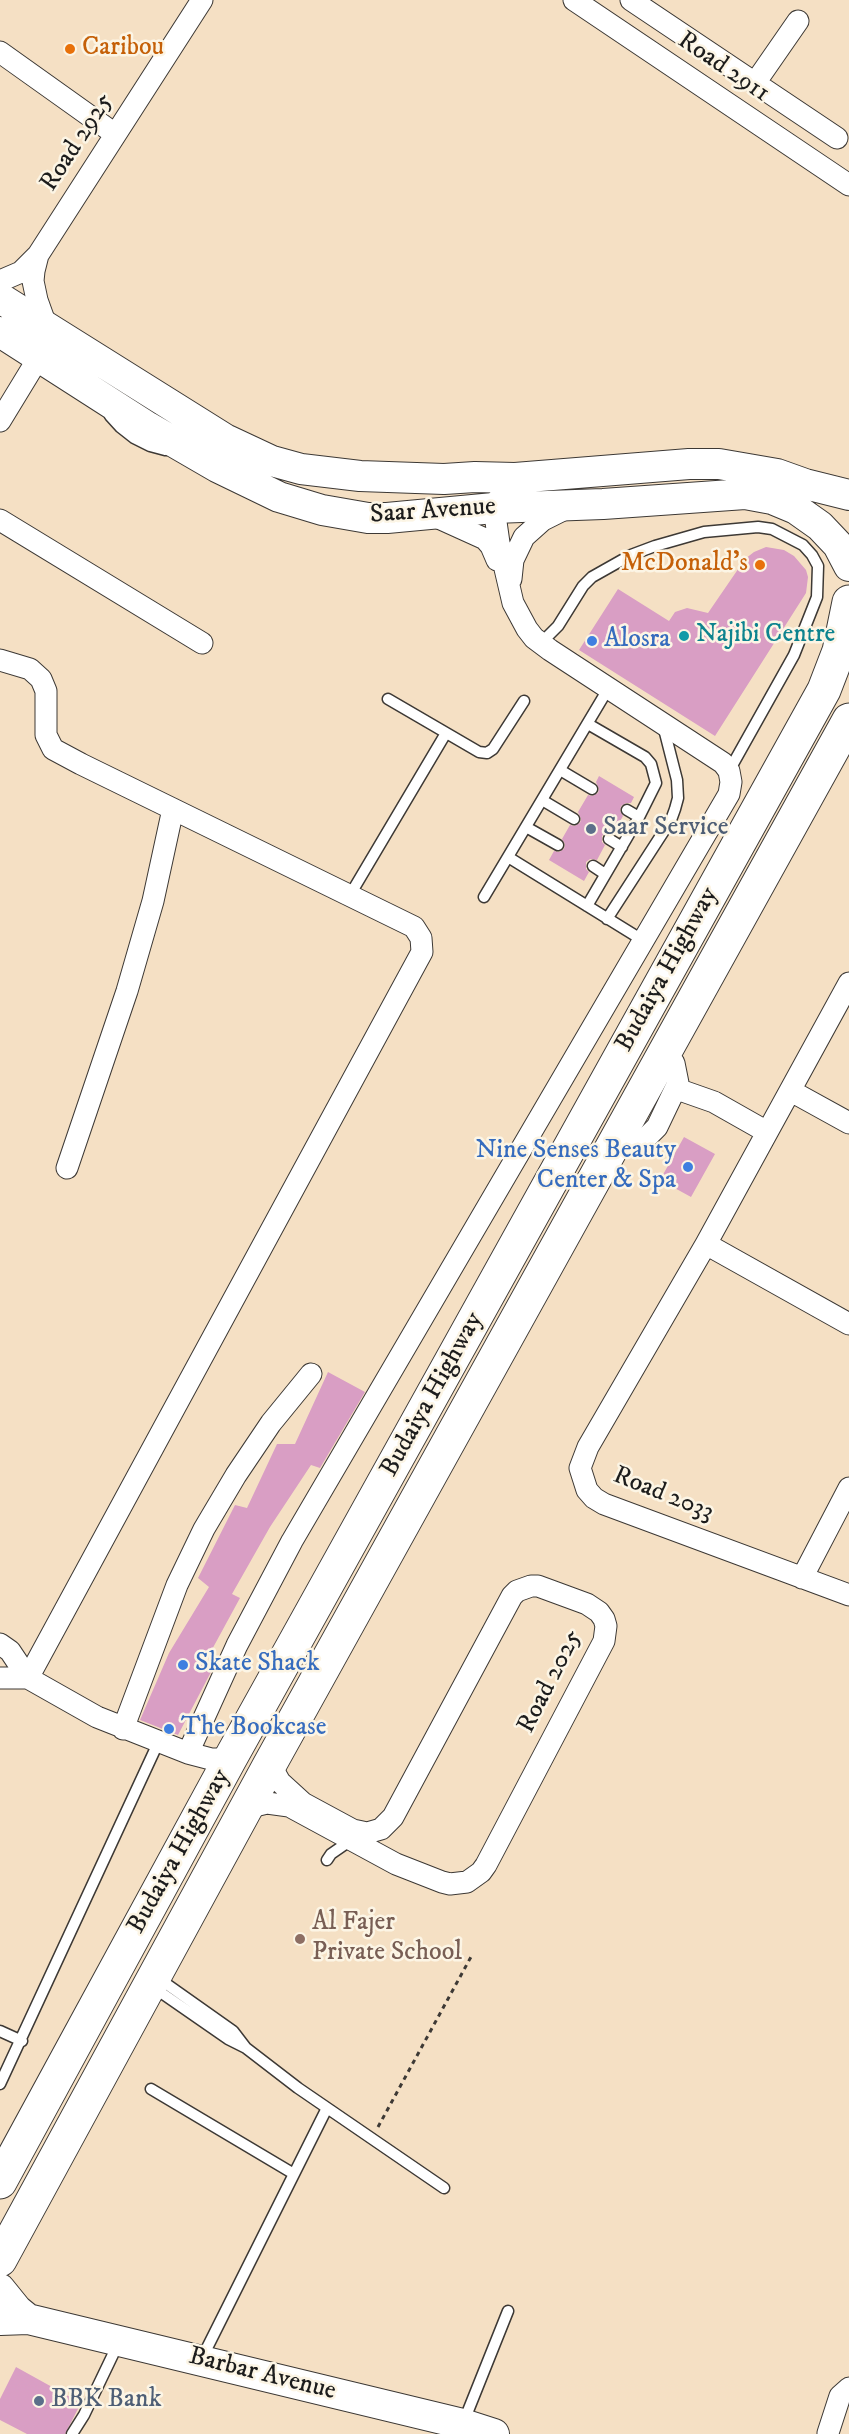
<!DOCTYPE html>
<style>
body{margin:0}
canvas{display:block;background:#f5e0c4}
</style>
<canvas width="849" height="2434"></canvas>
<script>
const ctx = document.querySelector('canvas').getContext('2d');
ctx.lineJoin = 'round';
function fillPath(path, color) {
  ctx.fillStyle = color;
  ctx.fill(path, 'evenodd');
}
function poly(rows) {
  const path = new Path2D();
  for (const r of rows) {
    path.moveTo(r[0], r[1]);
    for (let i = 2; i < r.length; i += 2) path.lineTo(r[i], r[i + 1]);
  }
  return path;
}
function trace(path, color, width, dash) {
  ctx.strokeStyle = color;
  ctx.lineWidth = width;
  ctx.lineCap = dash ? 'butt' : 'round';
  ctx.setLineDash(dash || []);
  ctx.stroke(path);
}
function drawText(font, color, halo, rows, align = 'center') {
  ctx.font = font + ' "IM FELL DW Pica",serif';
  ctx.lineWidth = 5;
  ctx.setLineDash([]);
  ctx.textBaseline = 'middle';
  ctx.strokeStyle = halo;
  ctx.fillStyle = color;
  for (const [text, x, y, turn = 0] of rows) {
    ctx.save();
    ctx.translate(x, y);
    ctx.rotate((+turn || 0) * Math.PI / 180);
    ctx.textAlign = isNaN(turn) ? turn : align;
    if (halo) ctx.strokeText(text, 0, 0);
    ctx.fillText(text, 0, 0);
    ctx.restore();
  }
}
const building = poly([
 [766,547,784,550,794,556,806,570,808,577,806,593,715,736,579,650,618,589,669,621,675,612,687,608,708,613,745,559,754,552],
 [599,776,634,797,631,803,626,803,621,806,620,811,623,816,613,833,606,832,602,836,602,842,605,845,597,860,590,859,586,862,586,869,589,872,584,881,549,860,554,851,559,852,564,849,565,844,562,839,570,825,574,826,580,823,581,819,578,812,588,795,592,796,598,793,599,789,596,782],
 [684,1137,715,1154,691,1197,660,1180],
 [328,1372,365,1392,320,1468,311,1465,270,1527,232,1594,240,1598,203,1666,211,1672,178,1735,140,1720,169,1653,209,1587,198,1578,235,1505,247,1508,277,1444,295,1444],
 [16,2367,81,2403,65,2434,27,2434,0,2420,0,2399]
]);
const path = poly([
 [378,2127,472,1955]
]);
const lane = poly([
 [110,416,120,427,134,438,150,446,165,450],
 [541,643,558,626,583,586,592,577,631,555,655,546,704,532,758,527,772,529,803,545,812,555,818,566,817,597,794,655,729,771],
 [388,699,479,752,487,753,493,749,524,701],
 [560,770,592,789],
 [542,800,574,819],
 [627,810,639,817],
 [526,827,558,845],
 [609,839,622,847],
 [508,857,644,941],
 [593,866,605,874],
 [350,895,446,733],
 [484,897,608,689],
 [587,906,639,817,656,783,651,764,645,757,588,724],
 [607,919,671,820,675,809,678,798,677,780,663,725],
 [327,1860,331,1854,344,1845,348,1838],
 [158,1978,233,2031,246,2048],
 [153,1987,228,2039,246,2048,298,2088,444,2188],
 [0,2031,22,2041],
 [0,2084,159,1741],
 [151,2089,294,2174],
 [201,2360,327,2108],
 [464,2421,508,2311],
 [72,2434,84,2415,118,2344]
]);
const street = poly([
 [574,0,849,185],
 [631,0,837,138],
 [0,52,115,134],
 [755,83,798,21],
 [38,255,34,271,33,281,37,300,47,328],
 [0,281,21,272,38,255,202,0],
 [0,421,39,357],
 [432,515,485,539,491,546,497,560],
 [0,520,202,643],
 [511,579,513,560,524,537,543,520,565,509],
 [0,660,30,669,41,679,46,691,46,735,53,749,81,764,414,927,421,938,422,952,28,1678,0,1678],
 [849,983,706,1244,588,1447,580,1468,587,1490,594,1498,604,1504,849,1595],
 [677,1089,714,1102,767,1132],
 [791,1091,849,1123],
 [617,1139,632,1142,639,1141,647,1137,657,1127,678,1083,674,1063,664,1055],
 [67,1168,127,991,153,901,173,809],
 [706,1244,849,1324],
 [802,1578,849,1488],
 [0,1644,10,1651,28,1678,97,1717,188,1753,211,1759,230,1759],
 [123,1729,177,1585,204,1529,236,1475,271,1423,311,1374],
 [188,1753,237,1645,292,1541,729,794,731,782,729,771,723,763,550,650,534,638,527,629,513,603,499,543,494,508,499,498],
 [246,1808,267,1803,289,1806,396,1864,442,1882,450,1884,467,1882,481,1872,486,1865,604,1641,606,1626,604,1619,599,1612,587,1604,538,1586,531,1586,517,1591,512,1596,393,1817,381,1829,367,1833,353,1830,303,1803,280,1782,270,1764],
 [828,2433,840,2396,849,2388]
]);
const secondary = poly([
 [0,298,225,439,272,461,301,469,360,476,444,479,475,477,515,478,689,464,719,464,777,474,805,484,849,495],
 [0,332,148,427,217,467,279,497,322,510,368,518,387,518,494,508,603,504,745,494,772,499,796,509,820,526,838,545,849,566],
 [0,2289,17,2310,28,2319],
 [0,2320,28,2319,463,2424,494,2434]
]);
const primary = poly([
 [0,2182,230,1759,824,690,839,651,849,602],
 [0,2260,270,1764,849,720]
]);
const markers = [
 [70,49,6,"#e8710a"],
 [760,565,6,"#e8710a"],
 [684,636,6,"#0f9aa8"],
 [592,641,6,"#3f7fe0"],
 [591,829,6,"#5c6f8a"],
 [688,1167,6,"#3f7fe0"],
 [183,1665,6,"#3f7fe0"],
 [169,1729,6,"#3f7fe0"],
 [300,1939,6,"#8d6e63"],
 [39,2401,6,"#5c6f8a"]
];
const foodNames = [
 ["Caribou",82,49],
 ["McDonald's",748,565,"right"]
];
const streetNames = [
 ["Road 2911",723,68,34],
 ["Road 2925",78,143,-57],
 ["Saar Avenue",433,512,-4],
 ["Budaiya Highway",668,970,-61],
 ["Budaiya Highway",433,1395,-61],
 ["Road 2033",663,1495,22],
 ["Road 2025",551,1682,-63],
 ["Budaiya Highway",180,1852,-61],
 ["Barbar Avenue",262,2375,14]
];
const cultureNames = [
 ["Najibi Centre",696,636]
];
const shopNames = [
 ["Alosra",604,641],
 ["Nine Senses Beauty",676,1152,"right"],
 ["Center & Spa",676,1182,"right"],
 ["Skate Shack",195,1665],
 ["The Bookcase",181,1729]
];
const serviceNames = [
 ["Saar Service",603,829],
 ["BBK Bank",51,2401]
];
const educationNames = [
 ["Al Fajer",312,1924],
 ["Private School",312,1954]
];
fillPath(building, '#d99ec4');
trace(lane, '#3d3935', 13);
trace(street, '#3d3935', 23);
trace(secondary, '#3d3935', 32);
trace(primary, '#3d3935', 35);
trace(path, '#3d3935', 3, [4.5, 4.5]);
trace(lane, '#fff', 10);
trace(street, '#fff', 21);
trace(secondary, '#fff', 30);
trace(primary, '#fff', 33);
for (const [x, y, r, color] of markers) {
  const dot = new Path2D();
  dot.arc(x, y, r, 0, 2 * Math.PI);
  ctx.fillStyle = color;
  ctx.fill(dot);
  trace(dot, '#fcf5e5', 2);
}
drawText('26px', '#c56008', '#fcf5e5', foodNames, 'left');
drawText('26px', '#1c1c1c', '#fcf5e5', streetNames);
drawText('26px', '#0d838f', '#fcf5e5', cultureNames, 'left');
drawText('26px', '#366cbe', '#fcf5e5', shopNames, 'left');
drawText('26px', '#4e5e75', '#fcf5e5', serviceNames, 'left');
drawText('26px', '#785e54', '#fcf5e5', educationNames, 'left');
</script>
